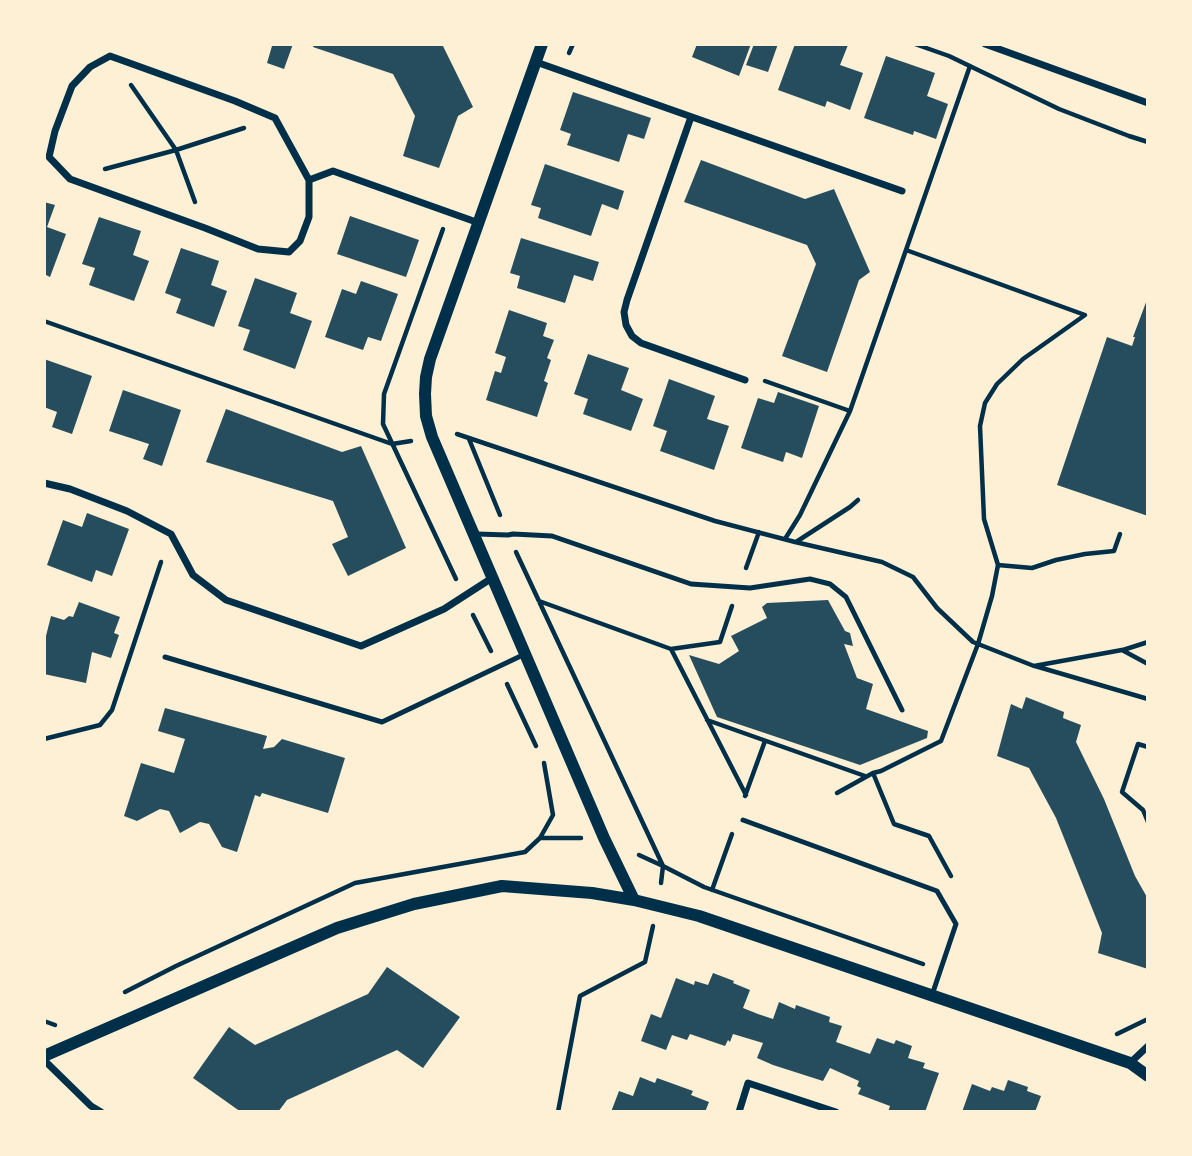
<!DOCTYPE html>
<style>
body{margin:0}
#map{position:relative;width:1192px;height:1156px;overflow:hidden;background:#fdf0d5;font-family:"DM Sans",sans-serif}
canvas{display:block}
.frame{position:absolute;inset:0;border:46px solid #fdf0d5;pointer-events:none}
</style>
<div id="map">
<canvas width="1192" height="1156"></canvas>
<div class="frame"></div>
</div>
<script>
const ctx = document.querySelector('canvas').getContext('2d');
ctx.lineJoin = 'round';
function fillPath(path, color) {
  ctx.fillStyle = color;
  ctx.fill(path, 'evenodd');
}
function poly(rows) {
  const path = new Path2D();
  for (const r of rows) {
    path.moveTo(r[0], r[1]);
    for (let i = 2; i < r.length; i += 2) path.lineTo(r[i], r[i + 1]);
  }
  return path;
}
function trace(path, color, width, dash) {
  ctx.strokeStyle = color;
  ctx.lineWidth = width;
  ctx.lineCap = dash ? 'butt' : 'round';
  ctx.setLineDash(dash || []);
  ctx.stroke(path);
}
const building = poly([
 [267,44,293,44,284,69,267,63,272,46],
 [314,44,442,44,473,107,458,116,439,168,403,156,415,116,393,74,313,47],
 [697,44,751,44,739,76,692,57],
 [754,44,778,44,768,72,746,65],
 [795,44,848,45,840,65,863,73,850,110,827,101,825,107,778,90],
 [886,56,935,73,927,96,948,104,936,139,914,131,913,135,864,118],
 [573,92,651,118,644,139,628,134,619,162,567,145,571,134,560,130],
 [701,160,805,199,834,189,870,272,859,280,827,372,782,356,816,264,807,245,684,202],
 [545,164,624,191,618,210,602,204,591,236,538,218,541,208,531,205],
 [44,202,55,205,47,227,66,234,50,277,44,274],
 [350,216,419,240,406,277,337,254],
 [99,217,141,231,133,255,149,261,134,301,89,285,95,268,82,264],
 [521,238,599,262,593,281,574,275,565,303,517,288,520,276,510,273],
 [181,248,219,261,211,285,227,291,214,327,176,313,181,299,165,293],
 [255,278,297,293,290,313,312,321,295,369,243,350,250,330,238,326],
 [361,281,398,294,381,341,368,337,363,350,325,337,342,289,356,294],
 [1148,297,1148,516,1057,485,1107,337,1132,346,1135,337,1133,337],
 [509,310,547,323,543,336,554,340,547,358,551,360,544,381,548,383,537,417,486,400,495,371,501,373,506,357,495,353],
 [588,354,629,368,621,390,643,399,631,431,583,414,588,399,574,394],
 [44,359,92,376,72,434,52,427,57,412,44,407],
 [669,379,715,396,707,419,729,426,714,470,660,451,667,431,653,426],
 [123,390,181,410,162,466,143,459,149,444,109,431],
 [778,392,819,406,802,458,786,452,783,462,741,448,758,398,774,403],
 [226,409,342,452,361,446,406,548,348,576,332,544,348,537,333,501,206,462],
 [87,513,129,529,112,576,96,570,92,582,47,565,63,520,82,527],
 [828,600,845,631,850,633,853,646,844,644,857,678,873,684,866,709,928,731,927,738,860,765,717,717,689,655,719,664,739,651,731,636,767,618,762,607,767,603],
 [79,602,120,617,114,633,119,635,111,658,92,652,86,683,44,674,44,644,51,616,64,620,69,616,73,617],
 [1026,697,1064,712,1063,718,1081,725,1076,742,1104,799,1135,876,1148,899,1148,969,1098,953,1102,933,1056,818,1029,768,997,756,1011,704,1022,709],
 [165,708,267,736,263,749,274,747,282,739,345,758,328,813,262,793,260,797,255,795,237,852,222,847,209,824,200,822,180,833,169,811,160,809,137,821,124,816,141,763,174,773,185,739,158,731],
 [387,967,460,1017,423,1068,397,1050,287,1100,278,1112,241,1112,193,1078,229,1027,255,1045,368,994],
 [713,973,734,981,733,983,750,990,743,1008,758,1014,773,1019,779,1002,795,1009,796,1005,830,1017,829,1022,842,1026,836,1042,870,1054,877,1038,894,1044,896,1040,912,1046,908,1058,925,1063,923,1068,939,1073,925,1112,888,1112,890,1106,858,1094,861,1088,857,1086,859,1081,830,1068,823,1081,773,1065,757,1058,763,1043,733,1034,730,1042,728,1040,725,1046,690,1034,687,1040,672,1035,666,1050,641,1041,651,1014,661,1018,676,978,694,985,695,981,708,985],
 [640,1077,655,1083,657,1078,693,1091,691,1095,709,1102,705,1112,611,1112,619,1091,633,1096],
 [1008,1080,1028,1087,1027,1091,1041,1096,1035,1112,962,1112,972,1084,990,1091,992,1087,1004,1091]
]);
const path = poly([
 [915,44,949,56,1059,109,1129,136,1148,142],
 [569,53,573,44],
 [131,85,176,150,195,202],
 [105,169,176,150,244,128],
 [443,229,384,394,383,424,456,579],
 [44,321,392,444,411,441],
 [765,381,850,411],
 [457,434,715,521,795,542,882,562,913,577,937,608,973,642,1034,666,1122,650,1148,664],
 [469,439,500,515],
 [785,539,800,515,850,411,970,66],
 [796,542,850,507,858,500],
 [516,552,663,866,704,887,923,964],
 [998,565,1032,568,1056,560,1085,554,1114,551,1120,534],
 [746,568,759,532],
 [539,601,671,649,720,642,732,606],
 [473,615,491,651],
 [671,649,746,795],
 [1123,650,1148,642],
 [1035,666,1148,699],
 [507,684,536,746],
 [707,720,865,776],
 [44,739,100,725,112,710,161,562],
 [1148,747,1138,744,1122,792,1143,810,1148,822],
 [873,773,894,824,929,836,951,876],
 [837,793,873,773,881,771,941,741,978,644,992,596,998,565,984,519,980,426,985,403,997,384,1023,359,1085,315,906,250],
 [745,796,765,741],
 [541,838,581,838],
 [639,855,663,866,661,883],
 [712,890,732,834],
 [125,992,176,966,355,883,525,852,540,838,553,815,544,763],
 [44,1021,55,1025],
 [1117,1034,1148,1019],
 [558,1112,580,996,645,962,653,926]
]);
const service = poly([
 [477,534,508,535,513,534,552,536,691,584,750,588,810,579,830,584,846,597,902,710],
 [165,657,382,722,525,654],
 [743,820,937,891,956,924,932,995]
]);
const minor = poly([
 [985,44,1148,103],
 [536,62,902,191],
 [691,117,627,300,624,312,626,325,632,336,641,343,745,380],
 [309,180,309,217,300,241,289,252,258,249,205,228,70,179,49,157,55,131,72,86,90,67,110,56,235,101,275,118,309,180,333,171,479,223],
 [44,483,70,489,127,511,171,534,193,575,226,600,361,646,444,609,492,578],
 [44,1060,91,1106,101,1112],
 [1130,1063,1148,1046],
 [739,1112,748,1083,836,1112]
]);
const tertiary = poly([
 [542,44,430,359,426,377,425,394,426,416,432,437,604,838,634,900],
 [44,1056,337,928,414,904,502,886,592,893,634,900,699,916,1130,1063,1148,1076]
]);
fillPath(building, '#264d5e');
trace(path, '#003049', 4.5);
trace(service, '#003049', 5);
trace(minor, '#003049', 7);
trace(tertiary, '#003049', 12);
</script>
